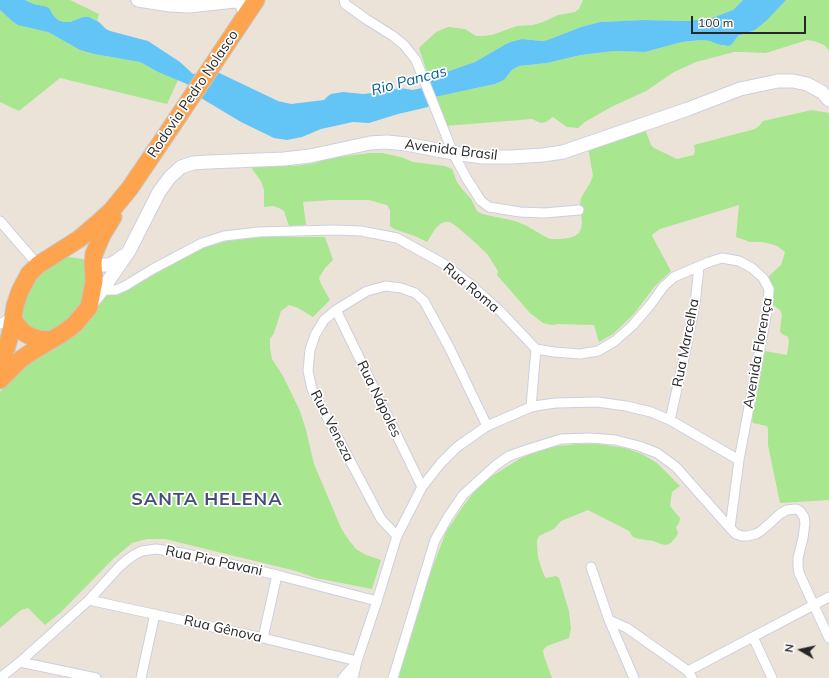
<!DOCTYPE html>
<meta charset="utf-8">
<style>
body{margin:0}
#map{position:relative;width:829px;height:678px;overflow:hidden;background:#ebe3d7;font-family:Mulish,sans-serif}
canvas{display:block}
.north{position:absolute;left:781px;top:630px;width:40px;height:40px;-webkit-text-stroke:3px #fff;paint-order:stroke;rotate:279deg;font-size:11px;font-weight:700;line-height:16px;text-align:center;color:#272727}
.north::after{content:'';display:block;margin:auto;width:14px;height:18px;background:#272727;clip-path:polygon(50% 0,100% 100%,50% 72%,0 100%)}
.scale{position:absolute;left:691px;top:16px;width:115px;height:18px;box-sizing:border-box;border:2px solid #272727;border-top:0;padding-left:5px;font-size:12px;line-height:14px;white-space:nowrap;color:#272727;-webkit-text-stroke:3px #fff;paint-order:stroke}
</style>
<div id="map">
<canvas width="829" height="678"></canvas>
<div class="north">N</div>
<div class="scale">100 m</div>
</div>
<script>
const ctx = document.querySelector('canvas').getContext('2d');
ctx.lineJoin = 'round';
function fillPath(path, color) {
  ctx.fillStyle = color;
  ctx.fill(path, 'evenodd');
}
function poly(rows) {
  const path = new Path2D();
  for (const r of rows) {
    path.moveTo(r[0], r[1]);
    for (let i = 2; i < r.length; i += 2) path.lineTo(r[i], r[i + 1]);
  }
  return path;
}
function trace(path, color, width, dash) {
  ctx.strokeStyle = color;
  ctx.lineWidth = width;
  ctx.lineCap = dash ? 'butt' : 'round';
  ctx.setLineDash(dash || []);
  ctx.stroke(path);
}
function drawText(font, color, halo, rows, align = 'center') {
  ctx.font = font + ' Mulish,sans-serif';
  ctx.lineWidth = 3.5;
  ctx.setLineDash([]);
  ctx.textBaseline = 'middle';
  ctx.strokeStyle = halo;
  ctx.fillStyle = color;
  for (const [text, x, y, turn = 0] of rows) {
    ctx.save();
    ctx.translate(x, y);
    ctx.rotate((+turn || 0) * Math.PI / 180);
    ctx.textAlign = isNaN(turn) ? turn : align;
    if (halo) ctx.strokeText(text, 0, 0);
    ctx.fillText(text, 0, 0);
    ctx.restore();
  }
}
const green = poly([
 [25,0,70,0,99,14,97,21,89,17,83,17,70,22,63,22,58,20,54,16,52,12,44,6,34,4],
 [583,0,743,0,733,10,712,18,688,21,643,20,600,22,581,27,549,40,542,41,522,39,506,44,475,62,429,78,419,48,436,32,448,27,465,29,476,36,483,36,492,35,517,26,533,25,543,22,558,15,575,12,579,9],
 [786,0,829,0,829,50,824,45,814,41,807,40,766,53,744,52,734,52,696,62,674,72,646,91,611,107,585,122,578,128,567,127,553,117,546,122,541,123,532,119,445,126,435,97,495,84,504,80,512,70,519,66,547,63,581,55,614,51,645,52,682,42,701,40,710,41,714,43,725,46,733,43,738,36,755,30],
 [0,10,12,21,48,32,80,50,94,54,140,62,158,72,178,80,167,104,60,78,19,111,0,102],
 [812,110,829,113,829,500,780,503,768,445,768,429,767,426,753,423,752,420,765,351,787,355,789,341,788,337,782,334,780,331,782,314,780,310,772,304,771,288,769,276,781,265,785,252,777,246,771,244,762,242,750,242,736,237,739,205,660,229,653,234,652,236,671,271,655,286,634,314,613,334,599,342,594,325,559,324,551,325,543,323,530,313,497,275,498,271,488,255,478,245,456,226,450,222,445,222,440,224,435,229,427,242,415,236,394,229,390,226,390,210,387,205,369,200,331,200,303,202,306,225,289,226,284,211,279,208,273,206,264,207,264,190,261,181,252,169,253,166,264,162,295,166,315,163,329,158,370,153,382,153,401,157,413,162,445,166,452,169,457,182,462,189,471,199,477,211,482,214,515,221,527,226,544,236,550,239,560,239,569,238,575,236,579,233,581,229,582,222,580,204,581,198,590,183,593,176,588,147,645,129,651,145,654,148,677,159,694,155,695,151,694,145,755,129,759,126,763,121],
 [262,237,325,237,333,260,325,268,319,278,321,284,330,300,313,317,298,308,289,305,281,311,274,333,270,339,270,348,272,359,283,376,300,411,306,430,314,464,341,528,348,539,356,549,366,555,381,560,372,589,316,578,296,571,165,539,147,539,132,543,113,559,61,612,45,625,28,608,21,610,0,628,0,392,22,363,99,294,114,293,134,286,199,249,227,241],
 [69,257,83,259,90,271,80,310,47,338,30,334,21,318,23,298,34,278,47,263],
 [577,444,599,444,625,448,642,454,657,463,680,486,672,492,670,506,680,518,679,523,676,527,678,533,676,537,671,543,666,545,661,544,653,541,639,539,633,537,629,531,588,510,561,521,554,529,543,534,539,536,537,540,537,545,538,557,542,570,545,577,546,578,556,576,559,578,569,611,571,629,569,638,547,646,543,650,544,656,552,678,398,678,419,603,446,532,464,505,481,483,521,458,548,447]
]);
const water = poly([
 [0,0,25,0,34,4,44,6,49,8,54,16,58,20,63,22,70,22,83,17,89,17,99,22,106,29,110,31,148,41,180,62,193,74,213,70,278,101,291,104,324,100,328,96,331,94,343,92,363,94,374,93,400,88,413,90,422,88,429,78,475,62,506,44,511,42,522,39,542,41,548,40,581,27,600,22,643,20,688,21,712,18,733,10,743,0,786,0,767,20,755,30,738,36,733,43,729,46,721,45,714,43,710,41,701,40,682,42,645,52,614,51,581,55,547,63,519,66,512,70,504,80,495,84,435,97,428,107,398,114,369,123,353,122,321,129,302,137,287,140,274,138,241,122,196,95,187,84,158,72,140,62,94,54,80,50,48,32,18,25,12,21,0,10]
]);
const street = poly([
 [344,0,345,4,366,19,393,36,404,45,416,60,453,153,467,179,481,201,489,207,520,212,544,213,579,210],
 [0,221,38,265],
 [102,290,116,290,125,286,153,269,202,243,224,236,259,232,334,230,361,231,397,238,444,264,470,284,501,312,536,349],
 [336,310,422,487],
 [0,324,7,320,13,319],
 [536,349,554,352,580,354,598,351,615,341,633,325,651,304,663,287,674,277,709,262,722,258,739,261,752,268,763,278,769,289,768,306,739,460,730,528],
 [531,407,536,349],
 [670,420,687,344,695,304,699,267],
 [397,536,381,519,312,389,308,371,310,350,315,335,324,320,336,310,367,291,386,286,401,288,415,293,424,301,449,347,487,426],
 [591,567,609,620,634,678],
 [89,600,263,638,357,661],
 [609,620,627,628,688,671,692,678],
 [753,637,772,678],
 [263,638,277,575],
 [20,662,96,678],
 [688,671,829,597],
 [0,678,20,662,89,600,119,567,127,560,134,555,142,551,156,549,182,553,277,575,377,601],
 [141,678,155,614],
 [343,678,357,662],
 [353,678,357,661,377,601,397,536,422,487,441,463,457,447,487,426,531,407,541,405,556,403,597,402,626,406,651,412,670,420,739,460],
 [393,678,435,540,448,517,463,495,496,465,509,456,526,450,561,439,590,438,615,440,639,446,657,453,676,467,730,528,736,534,742,536,747,536,756,534,761,531,780,514,787,510,796,509,800,511,804,517,805,523,803,538,798,558,798,566,799,573,829,638]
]);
const secondary = poly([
 [138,0,170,5,189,6,235,1,239,2,242,5,246,15],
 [93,263,102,265,109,265,115,262,123,256],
 [90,305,102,290,129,251,159,192,170,177,181,167,193,163,208,162,284,159,310,156,370,143,387,142,406,144,453,153,483,157,512,157,543,155,563,152,688,109,740,89,778,81,793,81,807,84,822,92,829,100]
]);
const highway = poly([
 [13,319,17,325,23,332,30,336,38,339,52,340],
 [0,366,7,346,11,331,15,306,20,291,29,274,38,265,79,239,99,222,112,210,130,188,172,126,256,0],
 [0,380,21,359,33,351,63,333,75,324,89,307,94,281,93,263,94,254,102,235,113,217]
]);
const streetNames = [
 ["Rodovia Pedro Nolasco",193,94,-56],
 ["Avenida Brasil",451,150,7],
 ["Rua Roma",471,288,40],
 ["Rua Marcelha",686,343,-79],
 ["Avenida Florença",758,353,-80],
 ["Rua Nápoles",379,399,64],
 ["Rua Veneza",332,426,63],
 ["Rua Pia Pavani",214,561,12],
 ["Rua Gênova",223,629,13]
];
const waterNames = [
 ["Rio Pancas",409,81,-15]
];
const districtNames = [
 ["SANTA HELENA",207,500]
];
fillPath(green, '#a8e68f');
fillPath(water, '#62c5f5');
trace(street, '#cccfe1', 11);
trace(secondary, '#cccfe1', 15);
trace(highway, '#c7c7c7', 19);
trace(street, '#fff', 9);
trace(secondary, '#fff', 13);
trace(highway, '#ffa44e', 17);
drawText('14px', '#272727', '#fff', streetNames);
drawText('italic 15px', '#06609c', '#fff', waterNames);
ctx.letterSpacing = '1px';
drawText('bold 18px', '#454c79', '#fff', districtNames);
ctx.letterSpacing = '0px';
</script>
